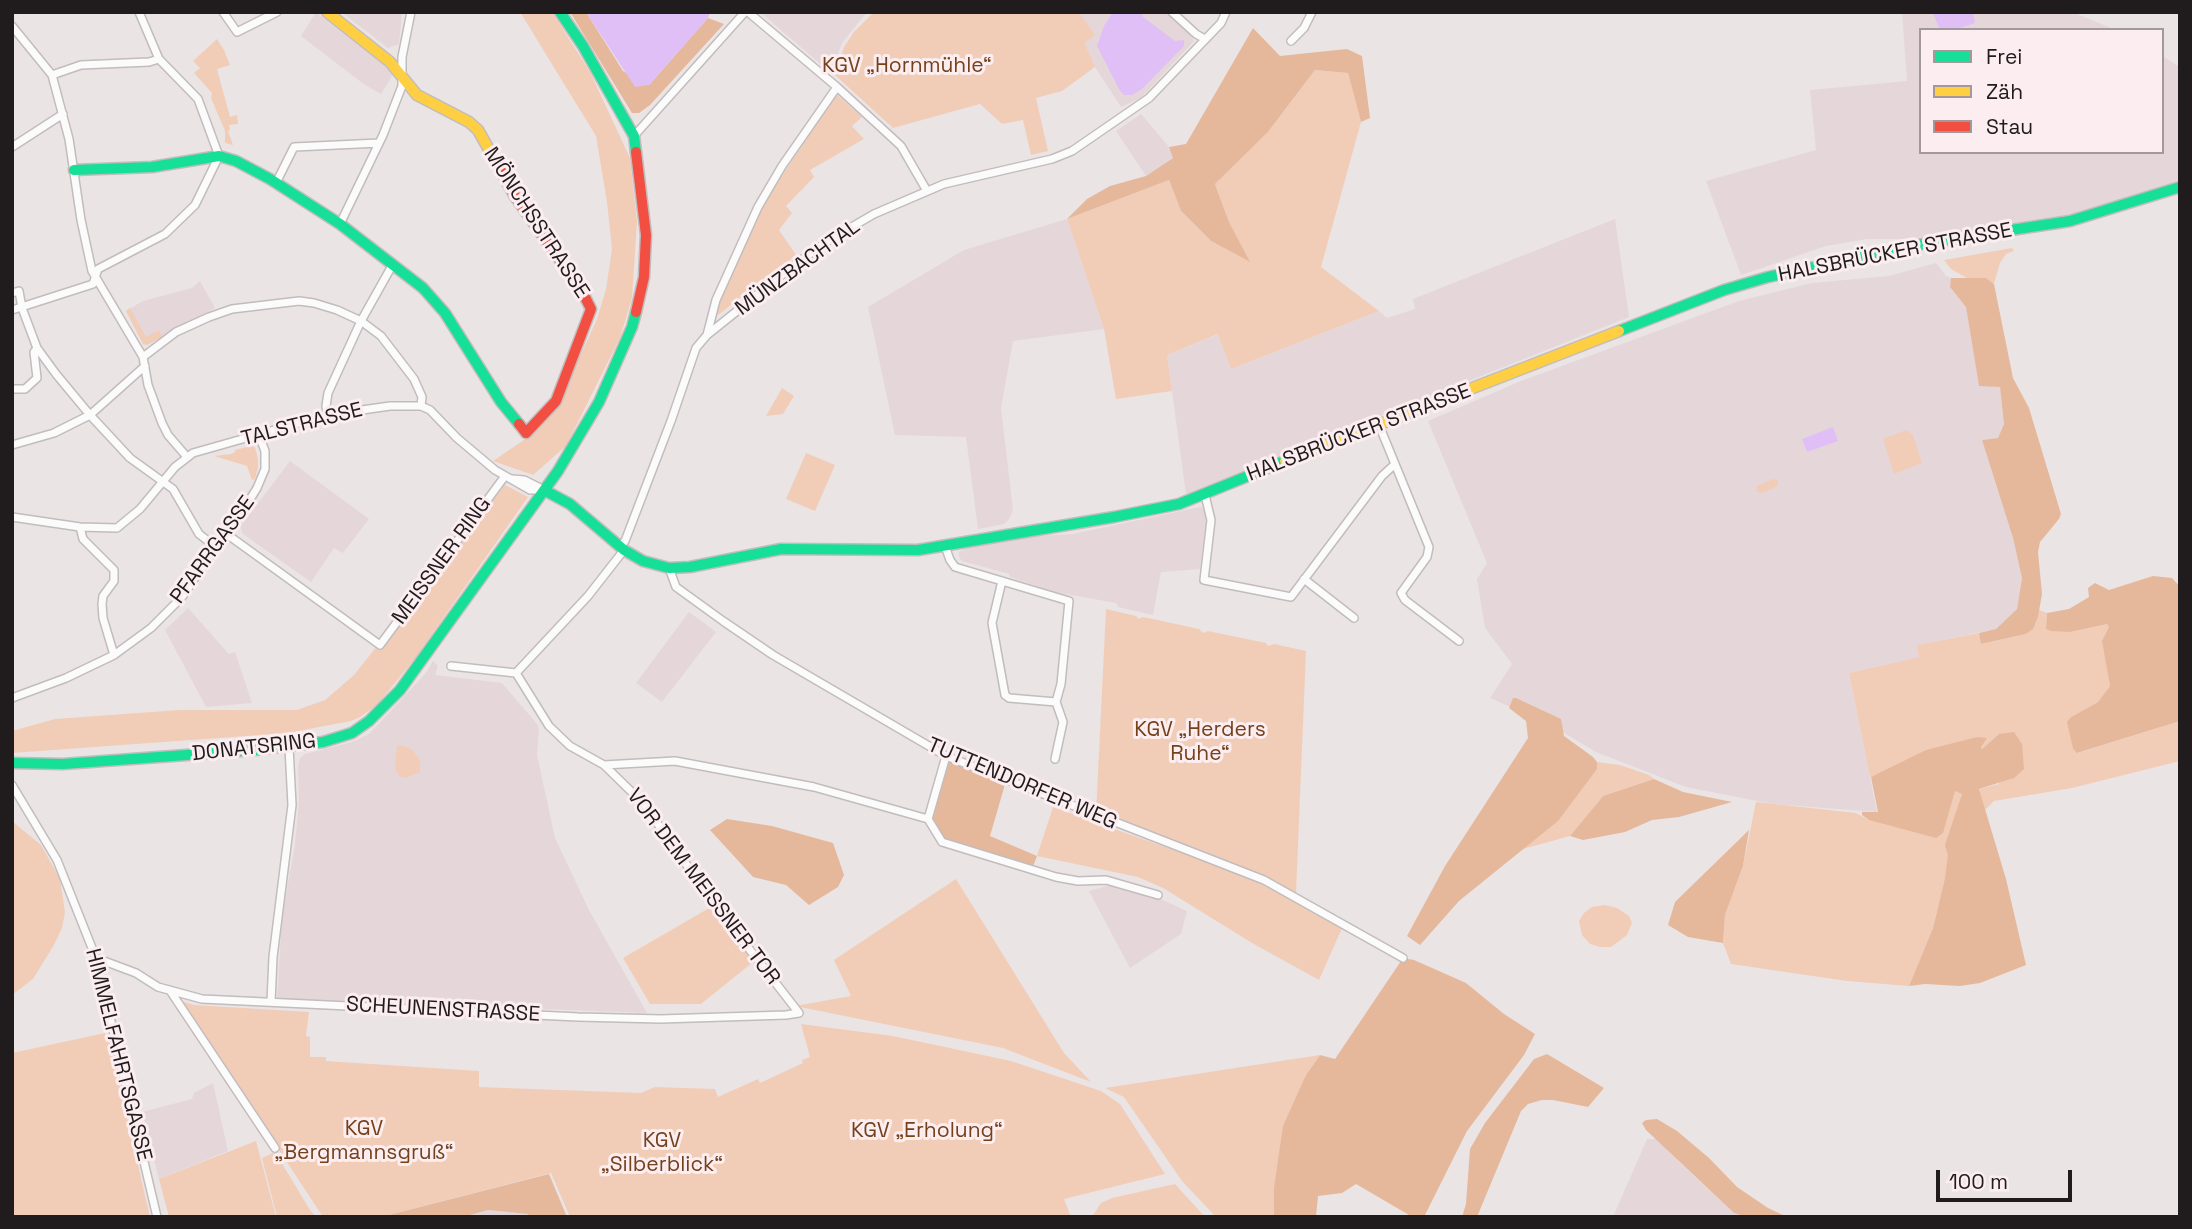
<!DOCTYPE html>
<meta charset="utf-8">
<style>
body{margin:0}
#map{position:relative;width:2192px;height:1229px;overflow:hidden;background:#eae4e5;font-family:"Space Grotesk",sans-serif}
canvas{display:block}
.frame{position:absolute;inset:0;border:14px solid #201b1c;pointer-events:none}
.legend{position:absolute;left:1919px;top:28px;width:245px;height:126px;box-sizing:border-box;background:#fbedf0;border:2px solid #a3999b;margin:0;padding:9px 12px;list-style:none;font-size:21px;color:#201b1c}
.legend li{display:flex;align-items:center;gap:14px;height:35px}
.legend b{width:35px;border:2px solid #a3999b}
.scale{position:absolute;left:1936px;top:1170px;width:136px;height:32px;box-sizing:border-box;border:4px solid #201b1c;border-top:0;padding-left:9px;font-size:21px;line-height:24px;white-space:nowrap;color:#201b1c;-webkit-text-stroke:5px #fbedf0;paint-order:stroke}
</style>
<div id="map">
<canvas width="2192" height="1229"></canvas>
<div class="frame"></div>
<ul class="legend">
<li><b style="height:9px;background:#16e098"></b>Frei</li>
<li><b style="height:9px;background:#ffcf43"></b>Zäh</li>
<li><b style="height:9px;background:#f24e42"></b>Stau</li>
</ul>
<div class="scale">100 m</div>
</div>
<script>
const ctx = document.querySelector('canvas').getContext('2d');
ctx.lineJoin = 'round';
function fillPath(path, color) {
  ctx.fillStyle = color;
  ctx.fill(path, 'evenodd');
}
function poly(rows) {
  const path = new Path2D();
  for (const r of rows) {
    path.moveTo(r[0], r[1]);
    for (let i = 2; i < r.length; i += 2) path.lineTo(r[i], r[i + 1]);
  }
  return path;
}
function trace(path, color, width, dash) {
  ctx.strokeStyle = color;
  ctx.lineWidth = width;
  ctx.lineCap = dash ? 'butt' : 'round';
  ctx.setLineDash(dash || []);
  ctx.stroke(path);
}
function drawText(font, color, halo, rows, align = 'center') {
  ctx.font = font + ' "Space Grotesk",sans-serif';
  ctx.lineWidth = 6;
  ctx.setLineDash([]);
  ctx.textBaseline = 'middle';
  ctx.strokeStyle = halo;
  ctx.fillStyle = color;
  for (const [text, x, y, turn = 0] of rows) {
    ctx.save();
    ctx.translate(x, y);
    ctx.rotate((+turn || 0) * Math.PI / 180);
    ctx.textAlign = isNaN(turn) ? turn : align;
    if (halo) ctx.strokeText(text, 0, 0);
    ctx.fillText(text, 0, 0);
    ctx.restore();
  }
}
const built = poly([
 [316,12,394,73,381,94,365,85,301,36],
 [341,12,402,12,399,44,388,48],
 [760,12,867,12,842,43,831,73],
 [1079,12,1167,12,1186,29,1194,41,1141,98,1121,107,1095,67,1085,43,1094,35],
 [1902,12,2072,12,2116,30,1921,30,1921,152,2162,152,2162,56,2180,67,2180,180,2074,214,1910,239,1867,239,1826,246,1741,275,1706,181,1816,150,1810,90,1907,81],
 [1141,114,1169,147,1174,157,1146,176,1116,131],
 [1067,219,1104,329,1013,341,1001,408,1013,510,1009,519,1004,524,978,529,966,437,895,435,868,307,964,250],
 [1615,219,1629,317,1186,494,1167,355,1219,334,1231,369,1379,311,1387,318,1415,309,1413,299],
 [1936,263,1946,276,1951,278,1950,287,1966,306,1979,386,2000,386,2004,424,1998,438,1982,440,2013,538,2022,578,2017,609,1996,629,1918,645,1920,657,1849,673,1877,812,1773,804,1686,787,1596,752,1549,724,1490,698,1512,664,1485,628,1477,579,1487,563,1428,421,1521,381,1739,301,1812,283,1889,276],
 [200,281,215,308,147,345,143,344,126,311,143,301,192,288],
 [290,461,369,519,343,553,334,548,311,582,243,534,240,527],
 [1200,507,1207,511,1200,569,1161,572,1153,615,1118,607,1116,603,1055,592,1010,577,1009,574,962,561,959,557,959,552,967,548,1034,536,1073,534],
 [188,608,229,654,235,652,252,703,206,707,165,630],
 [689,612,716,632,662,702,636,683],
 [433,661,438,666,435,675,502,683,537,724,539,729,537,755,555,838,590,912,647,1013,277,999,282,916,295,845,299,799,298,766,300,758,305,754,352,742,369,734,426,673],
 [1111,885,1158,898,1187,911,1181,934,1130,968,1089,891],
 [213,1083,228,1151,159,1179,142,1112,192,1099,194,1093],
 [1647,1139,1658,1139,1679,1162,1734,1213,1747,1217,1613,1217],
 [488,1210,529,1214,530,1217,463,1217]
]);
const green = poly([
 [520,12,552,12,590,72,630,158,637,222,632,298,620,338,566,446,533,475,493,461,527,438,556,409,597,319,606,289,612,249,607,202,596,136],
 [874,12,1079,12,1095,35,1085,43,1095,67,1062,91,1036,98,1048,151,1031,155,1023,120,1002,124,980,104,893,128,835,75,844,47,854,32],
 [217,39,224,50,230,65,217,69,230,117,237,115,238,124,229,125,230,130,228,131,233,145,225,143,225,131,211,98,212,93,194,73,200,68,193,61],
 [1315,70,1348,73,1361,122,1321,267,1379,311,1231,369,1218,334,1167,355,1172,391,1116,399,1104,329,1067,219,1169,180,1181,211,1211,241,1248,261,1229,222,1215,184,1268,132],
 [836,94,862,117,852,126,864,139,810,170,814,177,786,206,792,213,779,230,796,255,718,315,714,313,764,203],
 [2012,248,2014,251,2006,254,2000,263,1994,284,1986,278,1967,278,1951,269,1944,260],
 [130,308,146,337,159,330,162,337,147,345,143,344,126,311],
 [782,388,794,396,783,414,766,416],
 [1906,430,1913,435,1922,463,1894,474,1883,439],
 [251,446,255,447,258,459,258,468,255,479,252,480,247,466,214,456,231,454,235,452,235,450],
 [806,453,835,465,815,511,786,499],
 [1773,479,1778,480,1778,486,1762,493,1756,491,1757,486],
 [505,485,528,497,416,657,377,705,360,717,351,721,288,733,12,753,12,731,55,719,179,710,297,710,325,700,354,675],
 [1106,609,1136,616,1139,619,1142,617,1153,619,1199,629,1203,633,1208,631,1266,643,1268,646,1274,644,1306,651,1296,894,1236,868,1198,849,1096,814],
 [2039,610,2047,613,2046,629,2070,632,2107,624,2109,627,2105,653,2110,686,2098,702,2071,717,2068,722,2073,749,2078,753,2180,721,2180,761,2072,788,1994,801,1984,811,1979,789,1999,784,1999,734,1982,749,1981,747,1870,777,1849,673,1919,657,1917,645,1979,633,1982,644,2026,634,2038,617],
 [397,745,408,747,414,752,420,760,420,772,405,778,399,776,395,768],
 [1597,762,1620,765,1649,775,1654,779,1603,796,1570,836,1523,849,1585,783,1597,769],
 [1955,791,1962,793,1945,878,1933,928,1909,986,1847,981,1731,964,1723,943,1725,915,1743,866,1756,802,1856,813,1869,820,1950,805],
 [1053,807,1235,872,1315,909,1343,926,1319,980,1252,943,1163,888,1138,877,1037,856],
 [12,821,41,845,60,879,65,912,62,928,54,945,33,979,12,995],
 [956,879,1064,1053,1091,1082,1003,1048,795,1006,851,996,834,960],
 [1605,905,1617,908,1629,916,1632,923,1627,935,1618,942,1611,947,1600,947,1590,944,1582,935,1579,921,1584,913,1592,907],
 [711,907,753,962,701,1004,650,1004,623,958],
 [181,1001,194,1005,309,1012,306,1036,310,1037,310,1057,326,1057,326,1061,479,1071,479,1087,641,1093,655,1087,715,1089,718,1097,758,1079,760,1083,803,1063,802,1060,810,1057,801,1024,893,1036,1011,1061,1101,1091,1120,1104,1165,1174,1064,1199,1071,1217,570,1217,551,1173,381,1217,323,1217],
 [105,1033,109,1039,150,1217,12,1217,12,1053],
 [1320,1055,1306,1075,1274,1188,1274,1217,1216,1217,1182,1181,1124,1097,1105,1088],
 [256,1141,276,1217,169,1217,159,1179],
 [275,1152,310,1210,316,1217,277,1217,262,1158],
 [1175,1184,1205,1217,1092,1217,1101,1203,1112,1198]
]);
const forest = poly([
 [570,12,586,12,623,71,649,85,708,18,724,24,650,105,639,113,632,113],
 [1253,28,1280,56,1347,49,1362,56,1370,118,1361,122,1348,73,1315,70,1268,132,1215,184,1229,222,1250,262,1211,241,1181,211,1169,180,1067,219,1087,199,1110,186,1146,176,1173,158,1169,147,1186,144],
 [1951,278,1986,278,1994,284,2013,378,2029,408,2061,514,2059,519,2040,542,2038,552,2042,594,2038,617,2033,629,2026,634,1981,644,1979,633,1996,629,2017,609,2022,578,2013,538,1982,440,1998,438,2004,424,2000,387,1979,386,1966,307,1950,287],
 [2153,576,2172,578,2180,587,2180,721,2077,753,2073,749,2067,722,2071,717,2098,702,2110,686,2102,641,2109,627,2107,624,2070,632,2051,631,2046,629,2047,613,2069,609,2089,597,2088,588,2095,583,2109,590],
 [1513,698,1516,698,1561,719,1564,736,1593,757,1597,762,1597,769,1558,821,1459,901,1420,945,1407,936,1445,866,1528,738,1526,721,1509,708],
 [2014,732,2022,744,2024,769,2014,778,1979,789,2006,879,2026,965,1980,983,1960,986,1925,984,1909,986,1933,928,1945,878,1948,855,1945,845,1962,794,1955,791,1943,833,1936,838,1869,820,1862,815,1862,812,1878,812,1871,777,1926,750,1977,737,1987,738,1981,747,1982,749,1999,734],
 [946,756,1006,781,990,836,1037,856,1032,869,942,842,928,819],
 [1654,779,1683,792,1732,802,1679,817,1652,820,1625,832,1583,840,1570,836,1603,796],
 [727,819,772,826,833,843,844,875,838,887,809,905,786,885,753,877,710,830],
 [1749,830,1743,866,1725,915,1723,943,1688,937,1668,925,1675,902],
 [1403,958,1414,960,1466,983,1504,1014,1535,1034,1524,1055,1467,1131,1424,1217,1409,1215,1356,1184,1342,1193,1318,1196,1316,1217,1274,1217,1274,1188,1283,1126,1306,1075,1320,1055,1335,1059],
 [1547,1054,1604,1088,1588,1107,1553,1100,1542,1100,1528,1104,1521,1111,1477,1217,1462,1217,1466,1204,1470,1149,1485,1123,1534,1059],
 [1657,1119,1677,1131,1709,1158,1737,1187,1768,1208,1787,1217,1747,1217,1734,1213,1646,1130,1642,1123,1646,1120],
 [549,1174,567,1217,530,1217,528,1214,488,1210,463,1217,381,1217]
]);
const water = poly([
 [586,12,710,12,708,18,649,85,635,87],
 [1113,12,1141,12,1143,17,1175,41,1184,40,1184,46,1142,89,1132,95,1124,95,1119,89,1097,46,1104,26],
 [1973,12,1975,23,1954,30,1940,30,1933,13],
 [1833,427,1838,441,1807,452,1802,439]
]);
const street = poly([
 [223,12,237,32,277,12],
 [748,12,837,87,901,146,927,191],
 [1172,12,1196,34,1205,39],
 [12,26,52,75,69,139,81,220,92,271,143,357,148,385,162,423,168,435,187,457],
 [1291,41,1304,28,1312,12],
 [52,75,81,65,149,62,159,59],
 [634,136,745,12],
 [12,147,63,114],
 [276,183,294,147,379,143],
 [340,224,383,135,402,86,402,57,411,12],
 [12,293,19,291,22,308,37,348,56,374,90,415,130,458,173,489,199,534,216,547],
 [12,310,93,284,98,269,165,234,195,205,219,156,198,99,159,59,139,12],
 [707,335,716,300,758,207,782,166,837,87],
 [143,357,176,332,209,317,232,309,299,301,314,303,337,310,361,321,381,336,414,379,422,397,421,406],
 [12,389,25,389,37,378,34,352,37,348],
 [327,415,326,406,328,393,361,321,393,264],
 [1379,425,1429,547,1427,557,1401,593,1405,600,1459,641],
 [12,445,54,433,90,415,145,366],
 [512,479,524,480,544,490],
 [1205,495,1211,520,1204,580,1291,597,1382,476,1394,465],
 [12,517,80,527,117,528,140,509,175,467,193,453,327,415,390,406,421,406,430,410,457,438,495,470,530,490,544,490],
 [80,527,83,539,114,570,114,581,103,596,102,604,103,618,114,655],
 [228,535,380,645,505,476],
 [945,546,950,560,955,567,1069,601,1061,684,1056,702,1063,722,1055,759],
 [620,547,625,541,671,421,696,348,707,335,797,263,831,239,874,214,944,184,1052,159,1072,151,1149,98,1221,23,1226,12],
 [669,568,676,587,723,621,773,655,946,756,1264,880,1403,958],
 [1304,579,1354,618],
 [1002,581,992,623,1005,695,1009,698,1056,702],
 [451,666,516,673,588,596,624,550],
 [516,673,549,726,570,746,604,765,675,761,814,787,928,819,942,842,1056,877,1078,881,1106,880,1158,895],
 [12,698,66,678,114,655,151,628,182,597,216,547,228,535,257,488,265,469,265,451,259,435],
 [12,785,57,860,96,958,157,1217],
 [928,819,946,756],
 [96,958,136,973,158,987,202,999,578,1017,661,1019,786,1015,799,1013,715,905,643,803,604,765],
 [171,992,275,1148],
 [271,1002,273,957,292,805,289,747]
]);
const fast = poly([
 [560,12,583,46,634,136,636,152],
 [74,170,152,167,219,156,236,161,270,179,340,224,423,288,445,313,501,402,519,424],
 [1619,331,1724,290,1768,277,1932,242,2070,221,2180,187],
 [544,490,570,504,624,550,643,561,669,568,690,567,781,549,918,550,1114,517,1179,504,1285,461],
 [12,763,63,764,255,750,323,742,352,733,369,721,400,690,558,471,599,402,632,327,636,312]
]);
const slow = poly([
 [327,12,390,62,417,95,469,122,478,130,501,171],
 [1285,461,1619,331]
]);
const jam = poly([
 [501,171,514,195,583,293,591,309,556,401,526,433,519,424],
 [636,312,644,277,646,235,636,152]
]);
const parkNames = [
 ["KGV „Hornmühle“",907,66],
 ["KGV „Herders",1200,730],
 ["Ruhe“",1200,754],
 ["KGV",364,1129],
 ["„Bergmannsgruß“",364,1153],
 ["KGV „Erholung“",927,1131],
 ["KGV",662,1141],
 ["„Silberblick“",662,1165]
];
const streetNames = [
 ["MÖNCHSSTRASSE",536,223,57],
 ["HALSBRÜCKER STRASSE",1895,253,-11],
 ["MÜNZBACHTAL",798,268,-36],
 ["TALSTRASSE",302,425,-14],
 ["HALSBRÜCKER STRASSE",1359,433,-21],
 ["PFARRGASSE",213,550,-54],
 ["MEISSNER RING",442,561,-54],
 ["DONATSRING",254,748,-6],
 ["TUTTENDORFER WEG",1022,784,23],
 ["VOR DEM MEISSNER TOR",703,887,53],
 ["SCHEUNENSTRASSE",443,1010,3],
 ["HIMMELFAHRTSGASSE",118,1055,76]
];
fillPath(built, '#e5d6da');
fillPath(green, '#f1cdb8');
fillPath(forest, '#e5b89b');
fillPath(water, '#e0bff6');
trace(street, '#c2bcbd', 10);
trace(fast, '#c2bcbd', 13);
trace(slow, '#c2bcbd', 13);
trace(jam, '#c2bcbd', 13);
trace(street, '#fcfbfb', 7);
trace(fast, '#16e098', 10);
trace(slow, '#ffcf43', 10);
trace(jam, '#f24e42', 10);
drawText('21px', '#75411b', '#fbedf0', parkNames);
drawText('21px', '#201b1c', '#fbedf0', streetNames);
</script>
